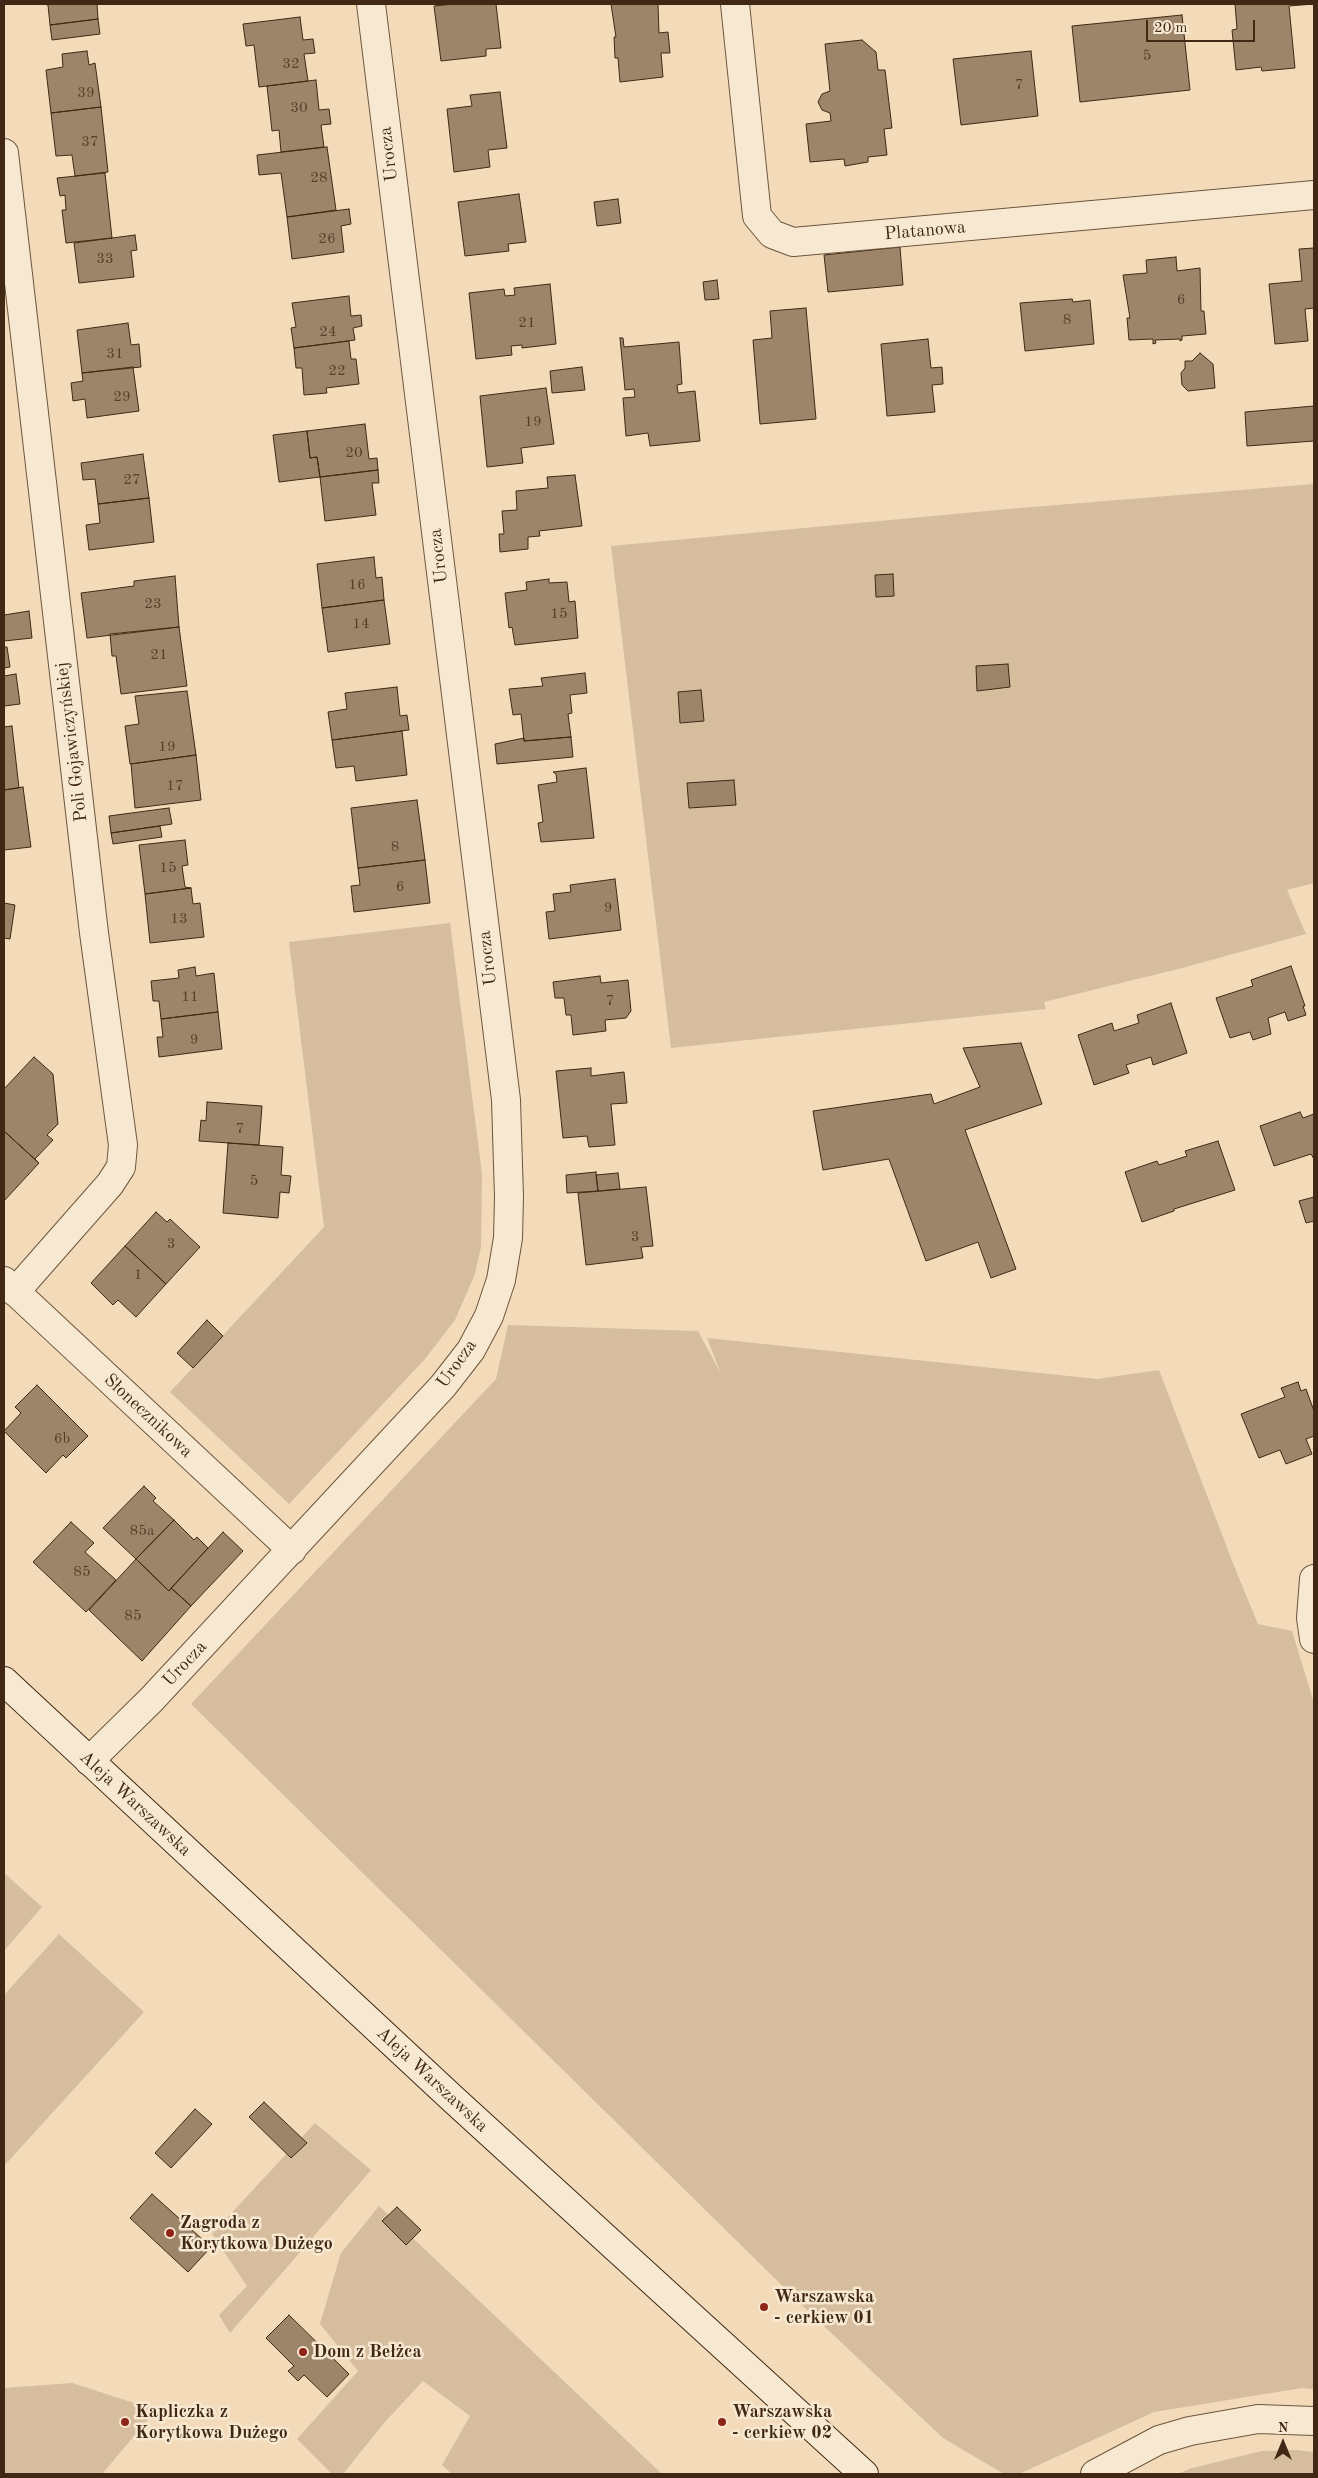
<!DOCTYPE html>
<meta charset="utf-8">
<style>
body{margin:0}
#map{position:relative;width:1318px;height:2478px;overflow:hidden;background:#f3dbb9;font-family:"Old Standard TT",serif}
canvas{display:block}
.frame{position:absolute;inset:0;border:5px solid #402814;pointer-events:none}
.north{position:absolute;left:1258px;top:2418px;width:50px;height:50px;-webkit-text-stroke:4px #f7e8d2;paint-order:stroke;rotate:0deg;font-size:14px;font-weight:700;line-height:20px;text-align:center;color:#402814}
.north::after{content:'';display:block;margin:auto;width:18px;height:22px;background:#402814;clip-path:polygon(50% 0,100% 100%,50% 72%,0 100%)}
.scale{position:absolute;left:1146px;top:20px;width:109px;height:22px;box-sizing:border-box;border:2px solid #402814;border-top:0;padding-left:6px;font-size:15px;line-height:18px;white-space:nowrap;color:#402814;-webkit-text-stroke:4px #f7e8d2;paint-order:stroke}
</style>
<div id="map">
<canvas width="1318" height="2478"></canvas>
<div class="frame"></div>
<div class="north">N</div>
<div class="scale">20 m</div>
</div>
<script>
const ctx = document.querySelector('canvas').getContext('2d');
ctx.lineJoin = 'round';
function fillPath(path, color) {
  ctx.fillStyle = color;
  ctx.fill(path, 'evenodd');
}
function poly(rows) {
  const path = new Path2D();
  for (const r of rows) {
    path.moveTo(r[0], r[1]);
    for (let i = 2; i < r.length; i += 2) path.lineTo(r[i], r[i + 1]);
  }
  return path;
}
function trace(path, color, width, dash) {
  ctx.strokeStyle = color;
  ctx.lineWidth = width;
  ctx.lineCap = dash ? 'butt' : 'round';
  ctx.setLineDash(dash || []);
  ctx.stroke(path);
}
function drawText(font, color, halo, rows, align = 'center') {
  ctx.font = font + ' "Old Standard TT",serif';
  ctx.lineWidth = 5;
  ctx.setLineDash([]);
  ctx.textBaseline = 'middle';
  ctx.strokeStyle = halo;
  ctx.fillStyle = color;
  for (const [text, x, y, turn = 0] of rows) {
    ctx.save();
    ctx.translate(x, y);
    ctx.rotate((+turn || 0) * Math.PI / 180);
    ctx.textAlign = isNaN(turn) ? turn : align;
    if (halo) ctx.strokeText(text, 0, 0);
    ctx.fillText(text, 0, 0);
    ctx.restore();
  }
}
const green = poly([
 [1314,484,1314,883,1287,890,1306,934,1182,968,1044,1002,1046,1009,671,1048,611,546,1008,509],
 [450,923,482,1174,481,1247,475,1274,455,1320,425,1359,289,1504,170,1392,324,1227,289,942],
 [508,1325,698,1331,721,1374,707,1338,1097,1379,1159,1370,1234,1566,1258,1624,1292,1631,1314,1703,1314,2389,1302,2388,1154,2412,1019,2474,1004,2474,943,2438,811,2314,191,1704,496,1379],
 [4,1873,42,1907,4,1951],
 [59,1934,144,2012,4,2166,4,1995],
 [315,2123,371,2170,230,2333,219,2315,247,2286,212,2234],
 [379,2206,662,2474,452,2474,442,2465,470,2416,423,2381,384,2423,343,2474,332,2474,297,2439,358,2371,320,2324,341,2253],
 [72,2383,156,2410,102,2474,4,2474,4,2388],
 [1296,2450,1314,2452,1314,2474,1177,2474,1192,2468,1262,2451]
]);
const building = poly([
 [43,4,97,4,98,19,50,25,48,5,43,4],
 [454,4,496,4,501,48,486,49,486,56,441,61,434,6,454,4],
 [611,4,658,4,659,33,668,32,670,53,661,53,663,77,620,82,618,58,615,58,614,37,616,37,611,4],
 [1235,4,1314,4,1289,6,1295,68,1262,71,1261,67,1236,70,1232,30,1237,29,1235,4],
 [1182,15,1190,90,1080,102,1072,26,1182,15],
 [300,17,303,40,313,39,315,53,304,54,308,81,259,87,254,45,246,46,243,24,300,17],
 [98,19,100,34,52,40,50,25,98,19],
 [862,40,876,52,878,70,885,70,892,128,884,129,887,155,868,157,868,162,845,166,844,159,810,162,806,124,831,121,830,113,822,110,818,102,822,94,830,91,825,44,862,40],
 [87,51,89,65,95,63,101,107,51,113,46,70,63,67,62,54,87,51],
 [1031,51,1038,116,961,125,953,59,1031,51],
 [316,80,319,110,329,109,331,124,321,125,324,147,281,152,279,130,272,131,267,86,316,80],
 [500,92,507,148,488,150,490,167,454,172,447,109,472,106,470,95,500,92],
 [101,107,108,172,75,176,72,155,56,156,51,113,101,107],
 [327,147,336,210,287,217,281,173,259,175,257,155,327,147],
 [105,173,112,238,66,243,62,210,66,210,65,195,60,196,57,178,105,173],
 [519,194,526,242,508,244,509,251,465,256,458,202,519,194],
 [618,199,621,223,597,226,594,202,618,199],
 [349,209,351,224,341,226,344,252,292,259,287,217,349,209],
 [135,235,137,250,131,251,134,277,79,283,74,243,135,235],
 [900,247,903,285,828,292,824,255,900,247],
 [1314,248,1314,308,1305,309,1308,341,1275,344,1269,284,1302,281,1299,249,1314,248],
 [1176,257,1177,271,1200,268,1201,311,1204,311,1206,334,1182,336,1182,340,1180,341,1180,339,1155,340,1156,343,1153,344,1153,339,1129,340,1127,318,1130,318,1123,275,1147,273,1146,260,1176,257],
 [717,280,719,299,705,300,703,282,717,280],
 [550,284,556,344,522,348,522,345,511,346,512,355,476,359,469,293,504,289,505,296,515,295,514,288,550,284],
 [349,296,351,316,361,315,362,326,353,328,355,340,294,348,291,328,296,327,292,303,349,296],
 [1072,299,1073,302,1090,300,1094,344,1025,351,1020,303,1072,299],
 [806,308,816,419,760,424,753,340,772,338,770,311,806,308],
 [128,323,131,345,139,344,141,367,82,373,77,330,128,323],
 [620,338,623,338,624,347,679,342,682,384,677,385,678,393,695,391,700,441,650,446,648,433,626,436,623,398,635,397,634,389,625,390,620,338],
 [928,339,931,368,942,367,943,384,932,385,935,412,887,416,881,344,928,339],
 [349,341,351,359,356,359,359,384,326,388,327,393,304,395,302,368,296,368,294,348,349,341],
 [1200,353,1213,364,1215,388,1188,391,1182,385,1181,373,1185,368,1185,361,1192,361,1200,353],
 [133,367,139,411,87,418,85,399,73,401,71,383,83,381,82,373,133,367],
 [582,367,585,390,552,393,550,371,582,367],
 [546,388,554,444,521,448,523,463,487,467,480,396,546,388],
 [1314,406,1314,441,1247,446,1245,412,1314,406],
 [365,424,369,459,377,458,378,470,320,477,317,457,310,458,307,431,365,424],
 [307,431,310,458,317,457,320,477,279,482,273,435,307,431],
 [143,454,149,498,98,504,95,479,83,480,81,463,143,454],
 [378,470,379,483,372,483,376,515,325,521,320,477,378,470],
 [575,475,582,526,539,531,540,536,528,537,528,549,500,552,499,534,504,534,502,511,517,510,516,491,548,488,547,477,575,475],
 [149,498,154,542,89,550,86,525,100,523,98,504,149,498],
 [374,557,376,578,382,577,384,600,322,608,317,564,374,557],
 [893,574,894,596,876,597,875,575,893,574],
 [175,576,179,627,87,638,81,593,134,586,134,581,175,576],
 [549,579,549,583,567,582,569,602,575,601,578,638,515,645,512,627,509,628,505,593,527,590,526,582,549,579],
 [384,600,390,644,328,652,322,608,384,600],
 [29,611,32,638,4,641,4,615,29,611],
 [179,627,187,686,121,694,116,656,112,656,110,634,179,627],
 [4,647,7,647,10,667,4,668,4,647],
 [1008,664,1010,687,977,691,976,666,1008,664],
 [585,673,587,693,570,695,572,713,568,714,571,737,524,741,521,714,513,715,509,689,543,686,541,678,585,673],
 [16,674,20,704,4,706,4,676,16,674],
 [397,687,400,716,407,715,409,730,332,740,328,712,347,709,345,693,397,687],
 [701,690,704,721,680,723,678,692,701,690],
 [187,691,196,755,130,764,125,726,139,724,135,696,187,691],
 [12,726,19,788,4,790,4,727,12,726],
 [402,731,407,775,356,781,354,766,336,768,332,740,402,731],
 [571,737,573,757,497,764,495,744,524,738,524,741,571,737],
 [196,755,201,800,135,808,131,764,196,755],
 [586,768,594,838,541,842,538,823,543,822,538,785,557,782,556,774,553,772,586,768],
 [734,780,736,805,689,808,687,783,734,780],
 [23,787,31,847,4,850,4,790,23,787],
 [417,800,425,860,358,868,351,808,417,800],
 [169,808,172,824,111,833,109,816,169,808],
 [160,826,162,837,113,844,111,833,160,826],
 [185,840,188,865,182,866,185,887,191,888,145,894,139,845,185,840],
 [425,860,430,903,354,912,351,886,360,885,358,868,425,860],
 [615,879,621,930,549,939,546,912,555,911,553,894,571,892,570,885,615,879],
 [191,888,193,904,200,903,204,937,150,943,145,894,191,888],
 [4,903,15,905,10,939,4,938,4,903],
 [1291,966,1305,1006,1303,1006,1306,1015,1288,1021,1285,1012,1268,1018,1271,1034,1253,1040,1250,1032,1230,1038,1216,998,1253,986,1251,980,1291,966],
 [195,967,196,976,214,973,218,1012,161,1019,159,1001,153,1001,151,981,179,978,178,970,195,967],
 [600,976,601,983,628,980,631,1011,626,1018,605,1020,606,1031,573,1035,571,1015,566,1015,564,998,555,998,553,982,600,976],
 [1171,1003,1187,1053,1153,1065,1151,1057,1126,1065,1129,1073,1094,1085,1078,1035,1112,1023,1114,1031,1139,1023,1137,1015,1171,1003],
 [218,1012,222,1049,159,1057,157,1037,163,1037,161,1019,218,1012],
 [1021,1043,1042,1104,965,1130,1016,1269,991,1278,978,1242,926,1261,889,1159,823,1170,813,1111,931,1094,934,1104,980,1087,963,1048,1021,1043],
 [34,1057,53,1074,58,1124,47,1135,53,1140,35,1159,39,1163,4,1131,4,1089,34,1057],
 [591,1068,591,1076,624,1072,627,1103,611,1104,615,1145,589,1147,587,1136,563,1138,556,1071,591,1068],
 [207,1102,262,1106,259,1145,199,1141,201,1120,206,1121,207,1102],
 [1300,1112,1303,1118,1314,1114,1314,1159,1311,1154,1274,1166,1260,1126,1300,1112],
 [4,1131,39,1163,4,1201,4,1131],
 [1218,1141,1235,1190,1174,1209,1174,1211,1142,1222,1125,1172,1157,1161,1159,1165,1187,1156,1185,1151,1218,1141],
 [228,1143,283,1147,281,1175,291,1176,289,1193,280,1192,278,1218,223,1213,228,1143],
 [596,1172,598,1191,567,1193,566,1175,596,1172],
 [618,1173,620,1189,598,1191,596,1175,618,1173],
 [646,1187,653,1246,641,1247,643,1258,586,1265,578,1193,646,1187],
 [1314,1197,1314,1221,1306,1223,1299,1201,1314,1197],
 [156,1212,167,1222,170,1219,200,1247,166,1284,125,1246,156,1212],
 [125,1246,166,1284,136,1317,118,1300,113,1305,91,1283,125,1246],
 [207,1320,223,1336,193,1368,177,1353,207,1320],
 [1298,1382,1301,1391,1306,1389,1314,1411,1314,1436,1306,1439,1312,1454,1286,1464,1280,1450,1259,1458,1241,1414,1285,1397,1281,1388,1298,1382],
 [37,1385,88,1436,66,1458,63,1455,46,1473,4,1431,21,1413,15,1407,37,1385],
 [144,1486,156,1498,153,1501,174,1520,136,1559,103,1528,144,1486],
 [174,1520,194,1540,197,1537,208,1548,169,1591,136,1559,174,1520],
 [71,1522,94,1543,85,1552,116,1580,86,1612,33,1562,71,1522],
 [223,1532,243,1551,191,1606,171,1588,223,1532],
 [136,1559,169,1591,171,1588,191,1606,142,1661,89,1610,136,1559],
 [264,2102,307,2143,291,2158,249,2117,264,2102],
 [195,2109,212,2124,171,2168,155,2153,195,2109],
 [152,2194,211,2247,188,2272,130,2218,152,2194],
 [397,2207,421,2230,406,2245,382,2221,397,2207],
 [289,2315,349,2374,327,2397,304,2375,298,2381,288,2371,294,2366,266,2338,289,2315]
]);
const street = poly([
 [735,4,757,216,772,234,793,242,1314,195],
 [4,153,94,933,123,1145,121,1167,110,1184,15,1292],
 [4,1281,292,1550],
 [1314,1579,1311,1618,1314,1639],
 [89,1761,151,1700,443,1386,471,1350,489,1316,501,1280,508,1238,509,1197,506,1100,371,4],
 [1095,2474,1159,2440,1190,2431,1258,2419,1314,2421]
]);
const secondary = poly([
 [4,1681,454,2100,864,2474]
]);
const markers = [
 [170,2233,5,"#8f2418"],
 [764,2307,5,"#8f2418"],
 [303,2352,5,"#8f2418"],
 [125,2422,5,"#8f2418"],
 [722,2422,5,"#8f2418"]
];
const numberNames = [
 ["5",1147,56],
 ["32",291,64],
 ["7",1019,85],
 ["39",86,93],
 ["30",299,108],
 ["37",90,142],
 ["28",319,178],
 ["26",327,239],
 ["33",105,259],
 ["6",1181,300],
 ["8",1067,320],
 ["21",527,323],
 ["24",328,332],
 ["31",115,354],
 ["22",337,371],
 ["29",122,397],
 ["19",533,422],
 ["20",354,453],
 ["27",132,480],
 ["16",357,585],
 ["23",153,604],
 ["15",559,614],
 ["14",361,624],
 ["21",159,655],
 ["19",167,747],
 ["17",175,786],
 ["8",395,847],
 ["15",168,868],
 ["6",400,887],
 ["9",608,908],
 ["13",179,919],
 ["11",190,997],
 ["7",610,1001],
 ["9",194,1040],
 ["7",240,1129],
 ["5",254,1181],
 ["3",635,1237],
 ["3",171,1244],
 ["1",138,1275],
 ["6b",62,1439],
 ["85a",142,1531],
 ["85",82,1572],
 ["85",133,1616]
];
const streetNames = [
 ["Urocza",389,154,-97],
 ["Platanowa",925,231,-5],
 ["Urocza",439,556,-97],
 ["Poli Gojawiczyńskiej",72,742,-97],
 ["Urocza",488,958,-97],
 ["Urocza",457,1364,-54],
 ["Słonecznikowa",148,1416,43],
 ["Urocza",185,1664,-47],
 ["Aleja Warszawska",135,1804,43],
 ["Aleja Warszawska",432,2080,43]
];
const poiNames = [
 ["Zagroda z",180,2223],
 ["Korytkowa Dużego",180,2244],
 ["Warszawska",774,2297],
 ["- cerkiew 01",774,2318],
 ["Dom z Bełżca",313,2352],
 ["Kapliczka z",135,2412],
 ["Korytkowa Dużego",135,2433],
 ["Warszawska",732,2412],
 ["- cerkiew 02",732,2433]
];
fillPath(green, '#d5bd9d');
fillPath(building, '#9d856a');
trace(building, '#402814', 1);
trace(street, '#6d553d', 30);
trace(secondary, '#402814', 30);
trace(street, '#f7e8d2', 28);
trace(secondary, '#f7e8d2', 28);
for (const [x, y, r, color] of markers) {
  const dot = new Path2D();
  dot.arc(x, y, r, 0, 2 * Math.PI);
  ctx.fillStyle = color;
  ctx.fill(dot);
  trace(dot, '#f7e8d2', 2);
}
drawText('15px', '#573f2a', null, numberNames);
drawText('18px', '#402814', '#f7e8d2', streetNames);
drawText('bold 18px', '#402814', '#f7e8d2', poiNames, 'left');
</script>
